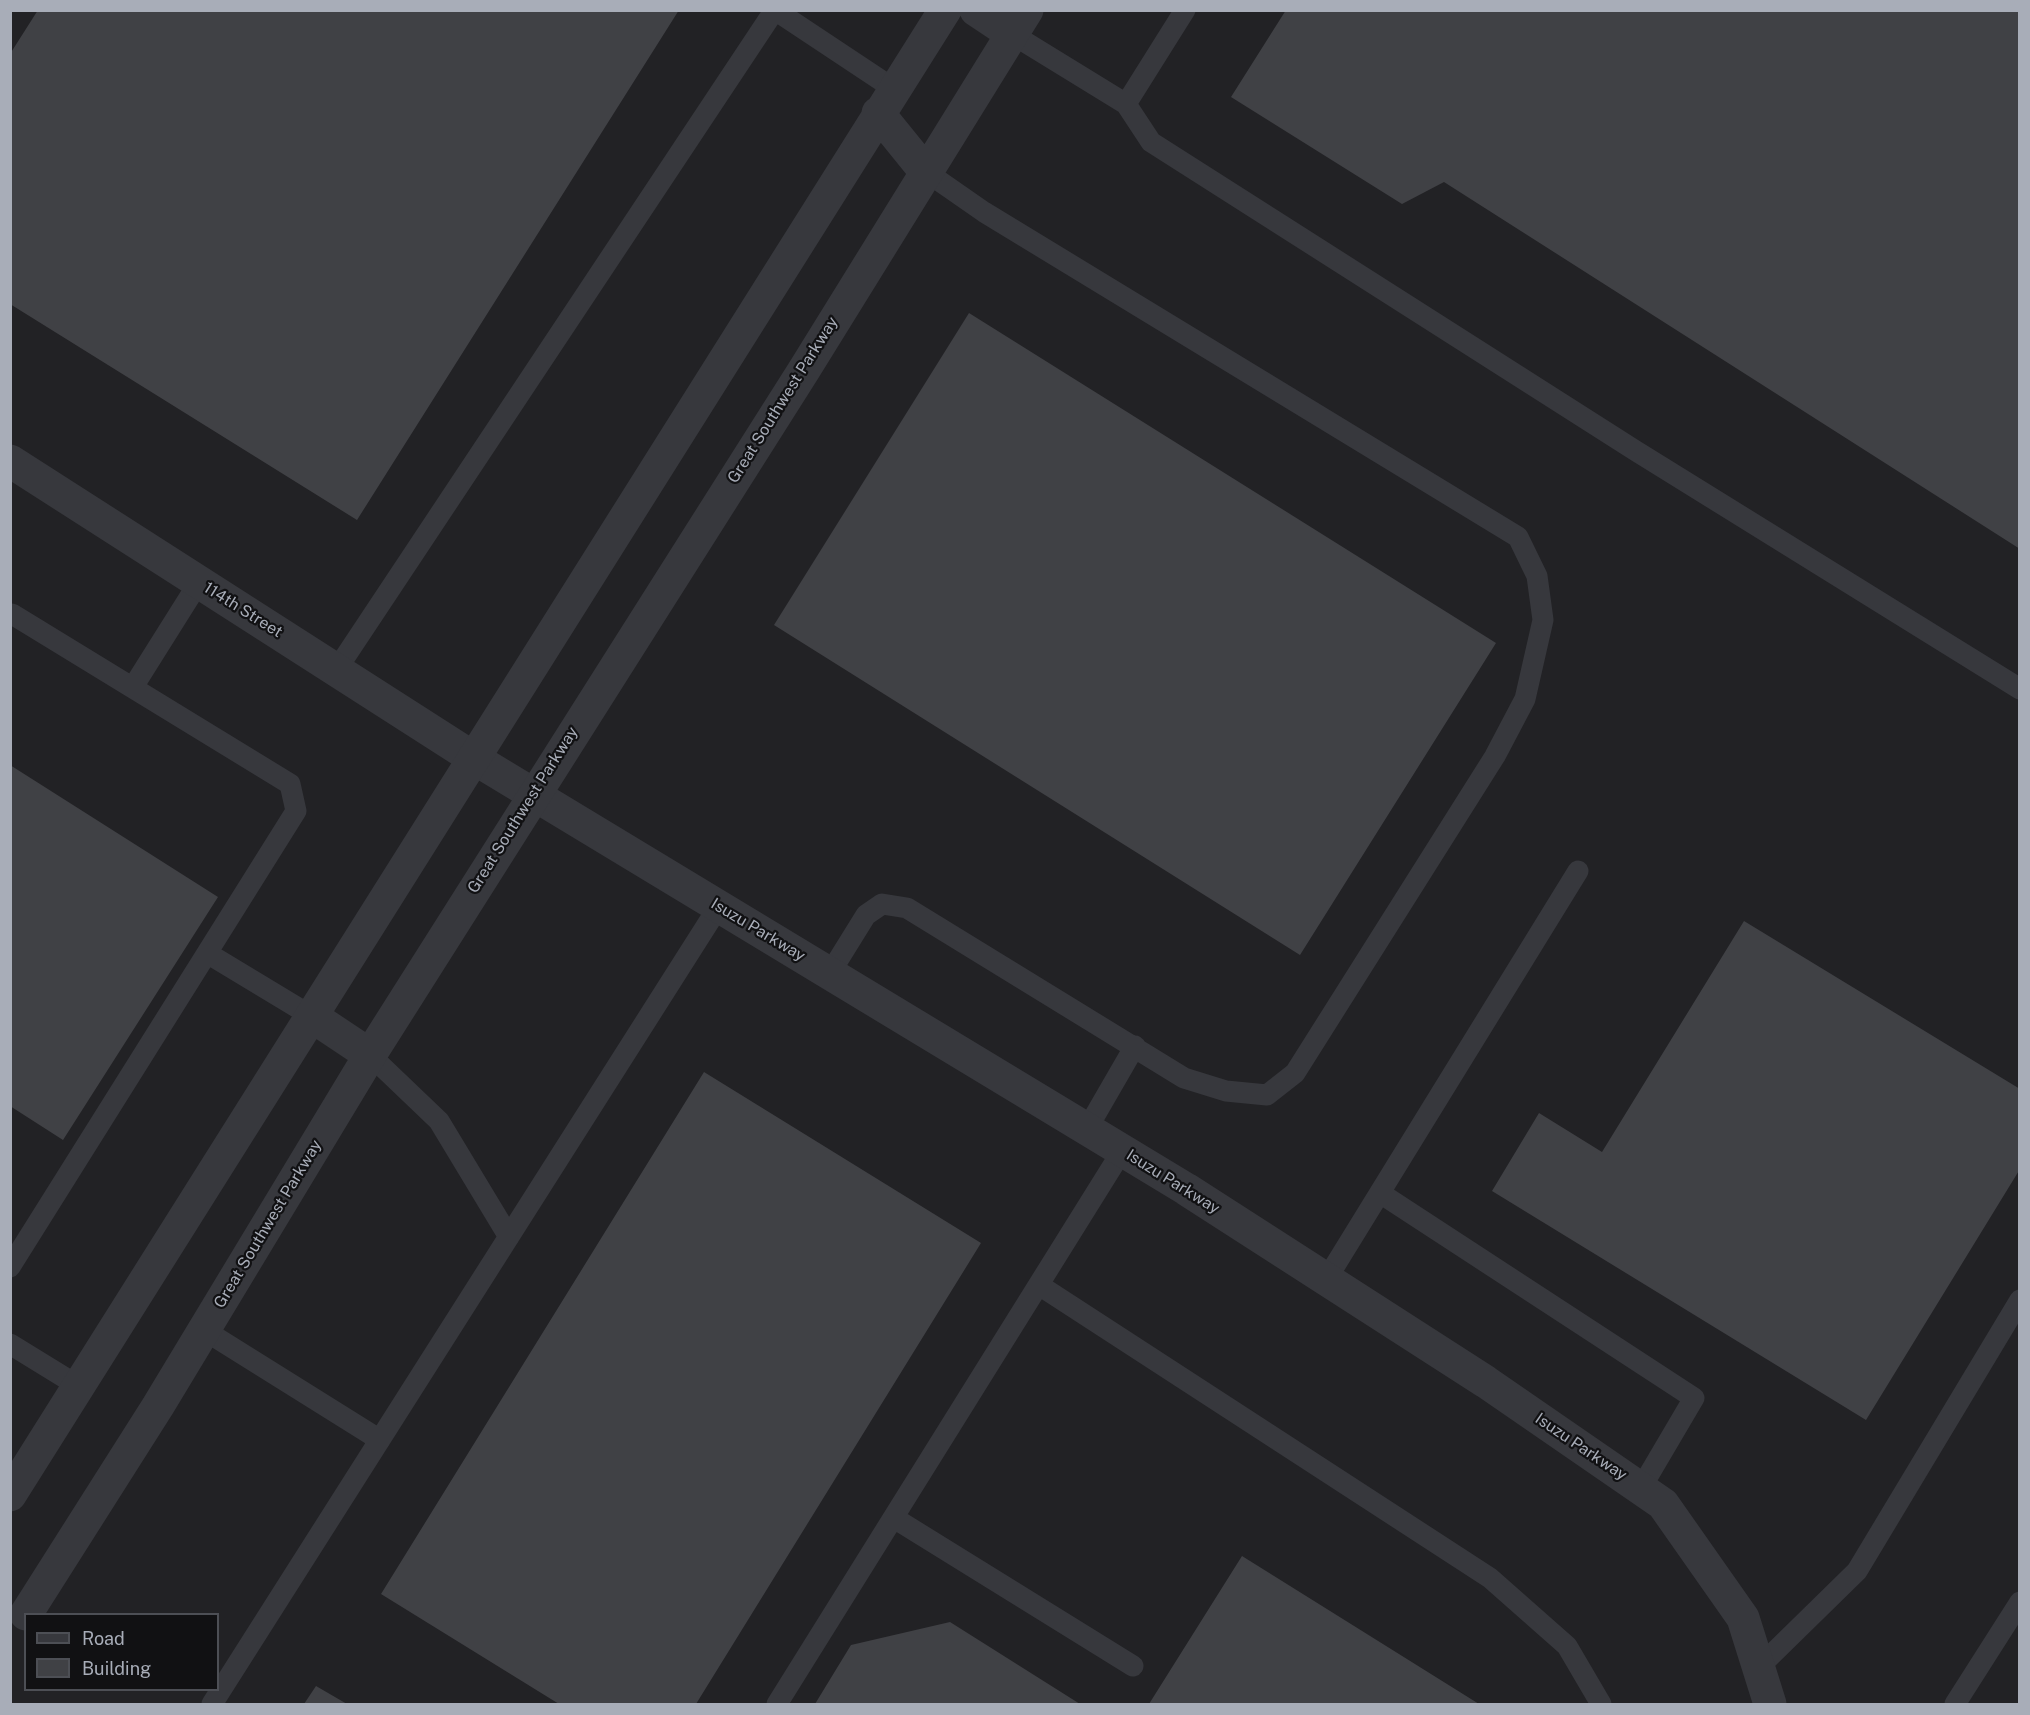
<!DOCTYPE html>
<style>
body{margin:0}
#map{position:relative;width:2030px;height:1715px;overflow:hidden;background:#161618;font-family:"Public Sans",sans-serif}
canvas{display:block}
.frame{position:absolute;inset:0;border:12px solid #a8adb8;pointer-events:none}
.legend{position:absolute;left:24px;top:1613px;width:195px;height:78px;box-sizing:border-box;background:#111113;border:2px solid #4d4f55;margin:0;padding:8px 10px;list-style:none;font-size:18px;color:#a8adb8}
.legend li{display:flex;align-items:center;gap:12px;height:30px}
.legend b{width:30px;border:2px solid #4d4f55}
</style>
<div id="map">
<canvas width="2030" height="1715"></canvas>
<div class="frame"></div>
<ul class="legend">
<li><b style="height:8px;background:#37383d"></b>Road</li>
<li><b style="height:16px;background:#404145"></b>Building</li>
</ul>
</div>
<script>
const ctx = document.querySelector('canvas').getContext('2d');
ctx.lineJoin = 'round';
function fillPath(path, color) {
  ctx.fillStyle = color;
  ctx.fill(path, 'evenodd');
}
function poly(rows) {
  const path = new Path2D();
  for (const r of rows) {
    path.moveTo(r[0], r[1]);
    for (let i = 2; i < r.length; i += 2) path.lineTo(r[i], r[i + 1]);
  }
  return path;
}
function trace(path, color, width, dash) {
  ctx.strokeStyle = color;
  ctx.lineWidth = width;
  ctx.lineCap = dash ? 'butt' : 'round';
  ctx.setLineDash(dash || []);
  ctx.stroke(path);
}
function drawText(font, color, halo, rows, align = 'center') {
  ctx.font = font + ' "Public Sans",sans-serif';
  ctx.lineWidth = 4.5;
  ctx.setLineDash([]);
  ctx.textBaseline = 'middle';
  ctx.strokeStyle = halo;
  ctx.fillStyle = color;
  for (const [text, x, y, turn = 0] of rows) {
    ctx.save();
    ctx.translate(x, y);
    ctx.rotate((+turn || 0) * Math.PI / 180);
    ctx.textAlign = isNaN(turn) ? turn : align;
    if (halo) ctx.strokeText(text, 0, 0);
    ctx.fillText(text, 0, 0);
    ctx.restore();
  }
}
const built = poly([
 [11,11,2019,11,2019,1704,11,1704],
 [26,1614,218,1614,218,1690,26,1690]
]);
const building = poly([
 [38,10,679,10,357,520,10,304,10,54],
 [1286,10,2020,10,2020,549,1444,182,1402,204,1231,97],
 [969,313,1496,643,1300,955,774,625],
 [10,765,218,897,63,1140,10,1106],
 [1744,921,2020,1089,2020,1169,1866,1420,1492,1191,1539,1113,1602,1152],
 [704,1072,981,1243,696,1704,559,1704,381,1594],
 [1242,1556,1479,1704,1149,1704],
 [950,1622,1080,1704,815,1704,851,1645],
 [316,1686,347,1704,304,1704]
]);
const service = poly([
 [775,10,894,89],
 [1012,34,1126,104,1185,10],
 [1126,104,1151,142,1636,451,2020,689],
 [12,614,290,784,296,811,207,953],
 [337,669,774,11],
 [133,687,199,582],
 [830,973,866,915,882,904,907,908,1184,1078,1226,1091,1267,1095,1295,1073,1495,756,1525,699,1543,620,1537,576,1518,537,984,212,925,171],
 [370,1055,439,1121,509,1237],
 [1087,1129,1135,1046],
 [1380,1193,1694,1398,1641,1488],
 [10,1267,207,953,313,1017],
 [1326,1280,1578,871],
 [1039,1285,1490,1578,1567,1646,1601,1704],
 [204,1330,380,1440],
 [10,1344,80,1387],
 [894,1518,1133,1666],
 [1759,1667,1857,1571,2020,1300],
 [212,1704,719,906],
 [777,1704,1122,1151],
 [1955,1704,2020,1602]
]);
const minor = poly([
 [10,461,475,759,1186,1189,1486,1382,1663,1504,1743,1618,1770,1704]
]);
const tertiary = poly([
 [976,10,1012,34],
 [878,113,925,171],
 [313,1017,370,1055],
 [10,1495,945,10],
 [26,1614,158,1406,370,1055,804,370,1027,10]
]);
const streetNames = [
 ["Great Southwest Parkway",783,400,-58],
 ["114th Street",243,610,32],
 ["Great Southwest Parkway",523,810,-58],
 ["Isuzu Parkway",758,930,31],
 ["Isuzu Parkway",1173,1182,32],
 ["Great Southwest Parkway",268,1224,-59],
 ["Isuzu Parkway",1581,1447,34]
];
fillPath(built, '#222225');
fillPath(building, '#404145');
trace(service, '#37383d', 21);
trace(minor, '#37383d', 33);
trace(tertiary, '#37383d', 33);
drawText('16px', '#a8adb8', '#111113', streetNames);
</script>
